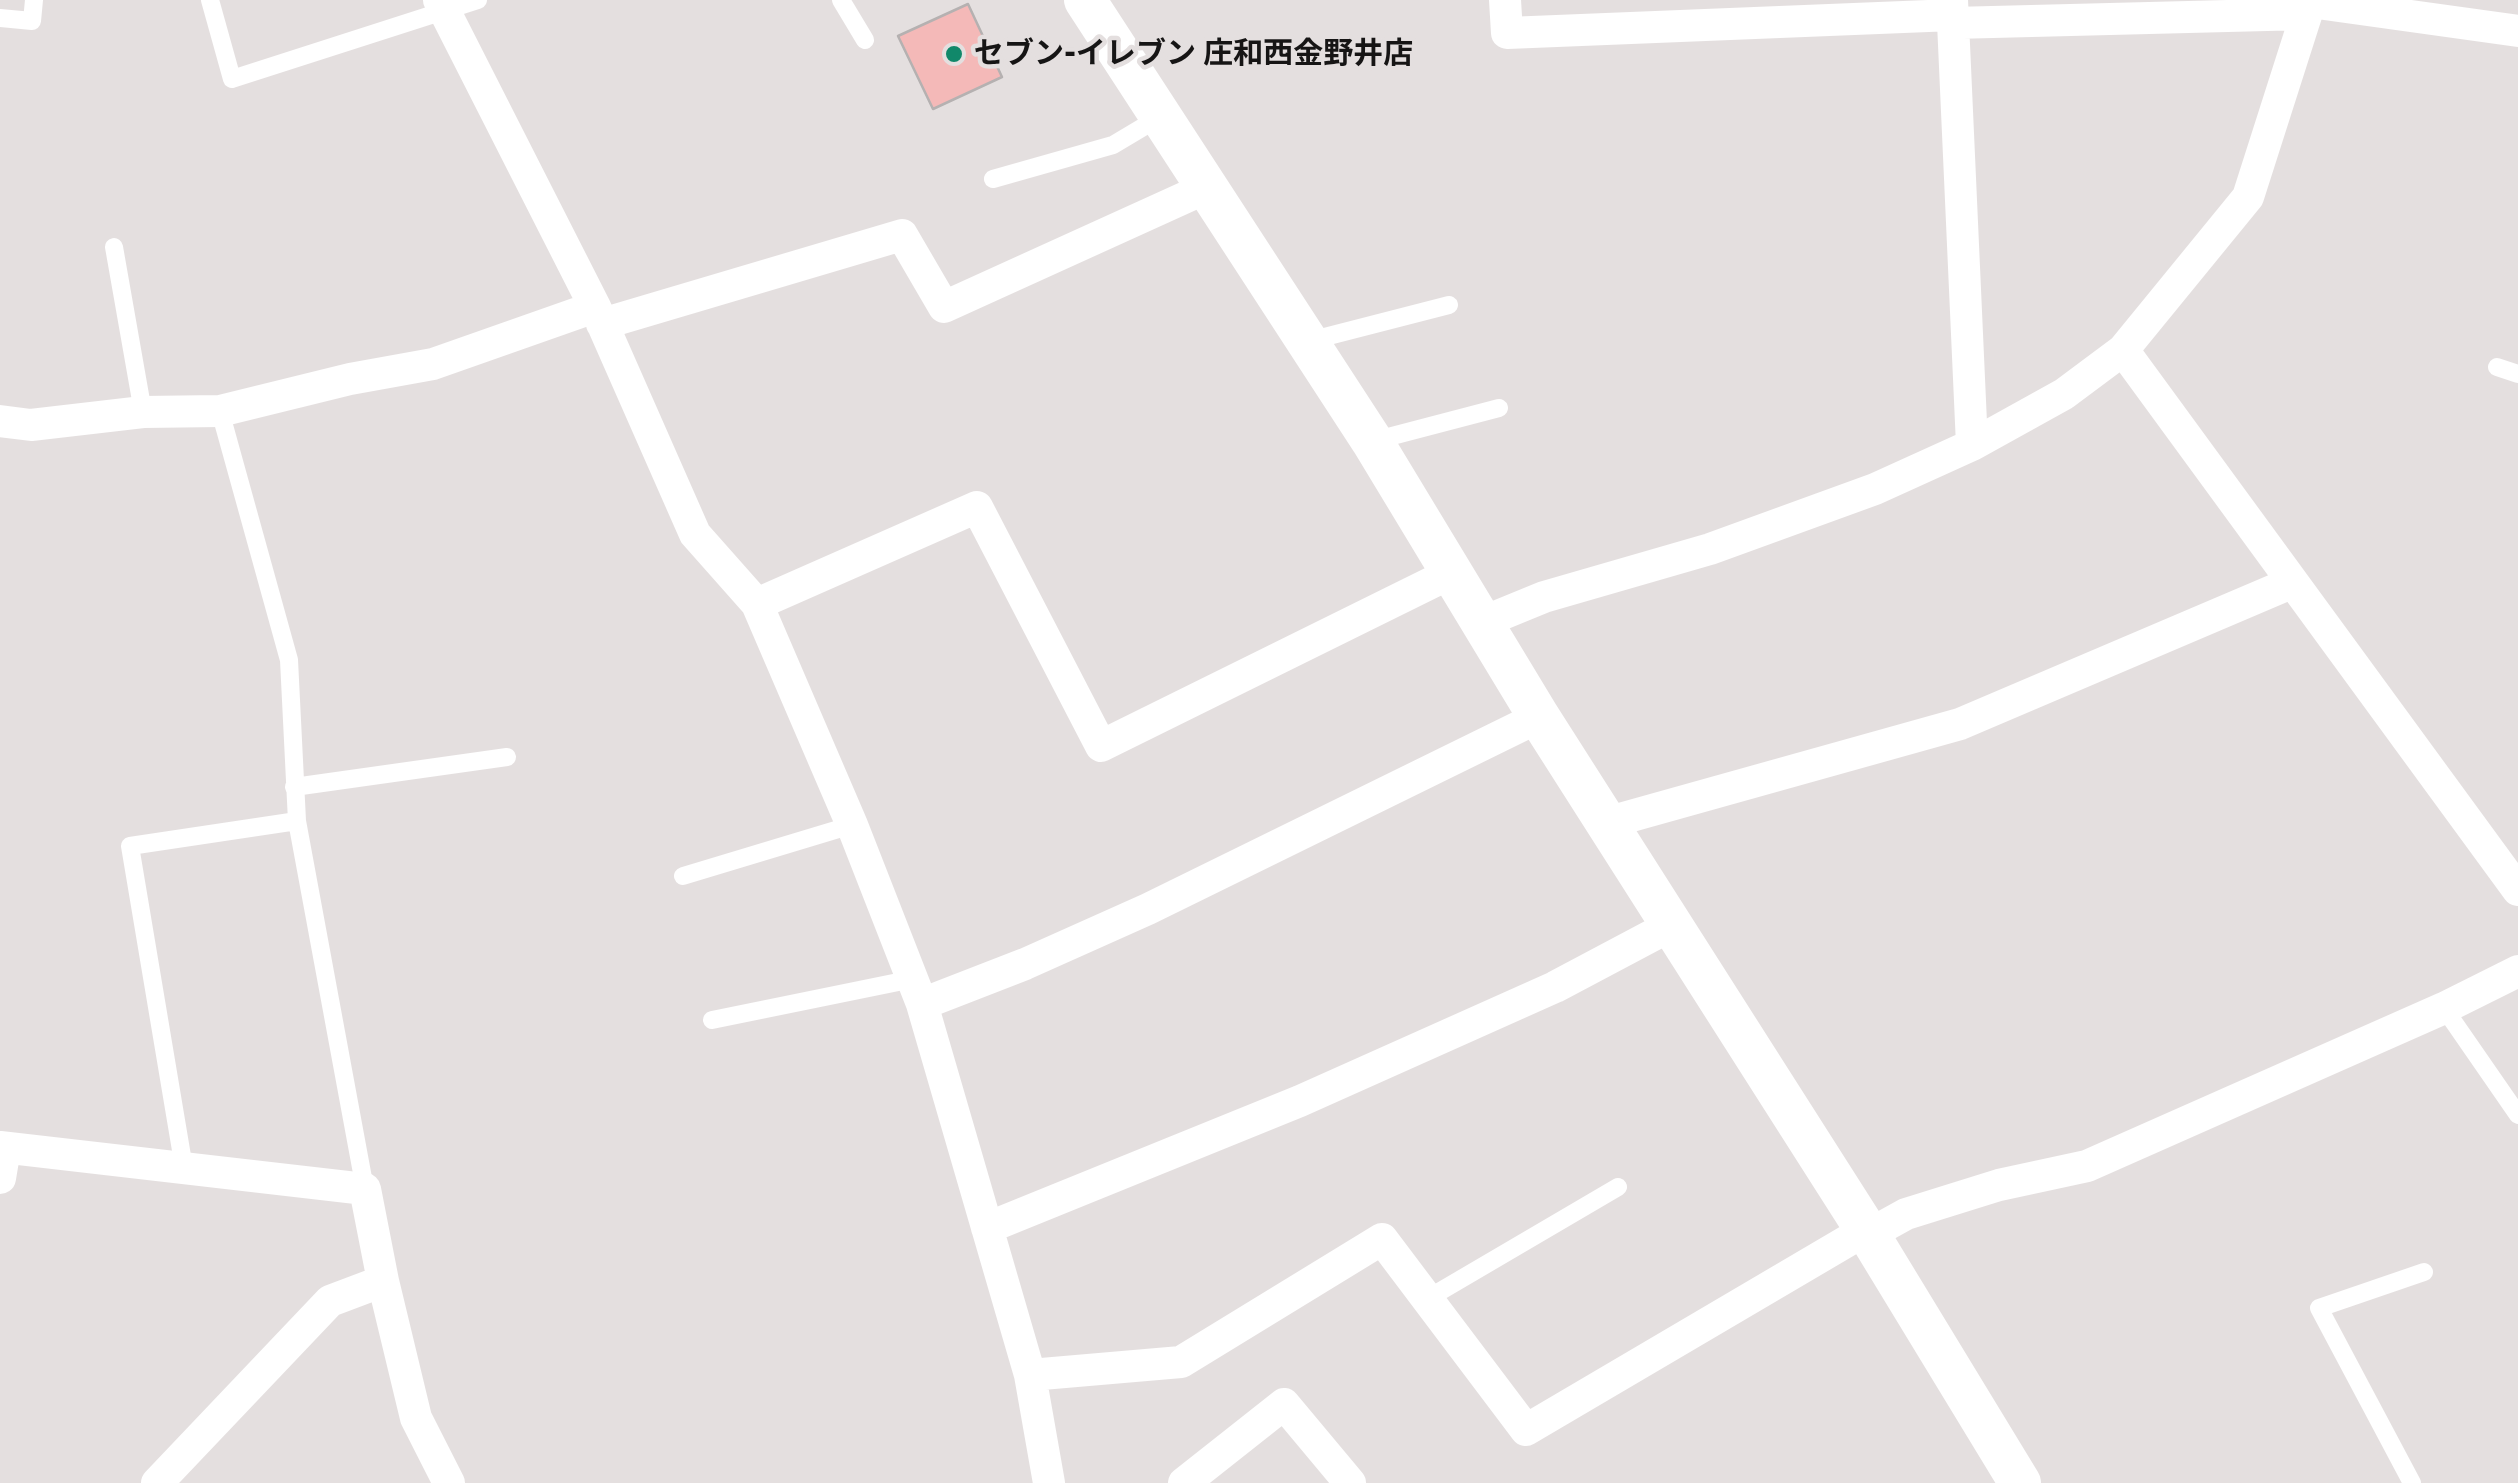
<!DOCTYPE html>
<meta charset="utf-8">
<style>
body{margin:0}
canvas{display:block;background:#e4dfdf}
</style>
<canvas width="2518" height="1483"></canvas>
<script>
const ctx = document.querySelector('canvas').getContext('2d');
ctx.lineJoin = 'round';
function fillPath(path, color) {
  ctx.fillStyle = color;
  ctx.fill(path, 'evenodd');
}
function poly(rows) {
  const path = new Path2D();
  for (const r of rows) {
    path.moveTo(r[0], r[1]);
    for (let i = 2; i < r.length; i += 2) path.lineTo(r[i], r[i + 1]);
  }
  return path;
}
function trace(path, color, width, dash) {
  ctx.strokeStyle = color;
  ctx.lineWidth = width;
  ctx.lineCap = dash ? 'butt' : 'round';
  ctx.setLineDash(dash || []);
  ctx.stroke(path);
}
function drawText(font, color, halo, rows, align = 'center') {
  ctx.font = font + ' "IBM Plex Sans","Noto Sans JP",sans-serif';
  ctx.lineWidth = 9;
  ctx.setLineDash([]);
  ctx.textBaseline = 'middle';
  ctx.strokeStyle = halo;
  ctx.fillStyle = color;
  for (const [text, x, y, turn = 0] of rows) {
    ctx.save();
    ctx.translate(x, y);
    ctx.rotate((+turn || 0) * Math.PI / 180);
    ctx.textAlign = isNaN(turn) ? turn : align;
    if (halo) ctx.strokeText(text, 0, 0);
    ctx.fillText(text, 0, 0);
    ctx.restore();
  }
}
const building = poly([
 [968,4,1002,77,933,109,898,36,968,4]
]);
const service = poly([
 [210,0,232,79,478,0],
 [841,0,865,40],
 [0,18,32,21,34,0],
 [993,179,1113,145,1160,117],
 [114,247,143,412],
 [1309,341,1449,305],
 [2497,367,2518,374],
 [220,411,289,660,297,821],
 [1373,441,1499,408],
 [294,787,507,757],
 [683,876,852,825],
 [2444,1008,2518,1115],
 [712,1020,913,979],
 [184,1168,130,846,297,821,365,1189],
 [1427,1299,1618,1187],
 [2412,1483,2319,1308,2424,1272]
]);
const minor = poly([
 [439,0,595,307,695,534,757,604,852,825,922,1004,1030,1375,1049,1483],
 [1505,0,1507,33,1953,15],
 [1952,0,1972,445],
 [2310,2,2518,31],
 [1953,23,2306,14],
 [602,324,902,235,944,307,1206,188],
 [2123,350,2518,890],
 [0,421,31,425,143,412,220,411,350,379,433,364,595,307],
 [757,604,977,507,1101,746,1451,573],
 [1483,622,1544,597,1710,549,1875,489,1972,445,2064,394,2123,350,2248,197,2311,0],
 [1606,823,1960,724,2291,583],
 [922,1004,1025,964,1148,909,1539,717],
 [0,1147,365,1189,383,1281,330,1301,157,1483],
 [0,1178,5,1148],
 [987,1228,1300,1101,1555,987,1670,926],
 [1868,1235,1906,1214,1999,1185,2087,1166,2444,1008,2518,971],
 [383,1281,416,1418,449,1483],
 [1030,1375,1181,1362,1382,1239,1526,1430,1866,1230],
 [1184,1483,1284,1404,1350,1483]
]);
const tertiary = poly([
 [1085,0,1372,441,1539,717,1866,1230,2020,1483]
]);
const markers = [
 [954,54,10,"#11886a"]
];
const poiNames = [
 ["セブン-イレブン 庄和西金野井店",974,54]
];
fillPath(building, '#f4b9b8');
trace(building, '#b5b1b1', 2.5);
trace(service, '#fff', 18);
trace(minor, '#fff', 32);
trace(tertiary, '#fff', 42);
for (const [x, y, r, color] of markers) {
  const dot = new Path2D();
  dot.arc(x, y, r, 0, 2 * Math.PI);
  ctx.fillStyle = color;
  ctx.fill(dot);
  trace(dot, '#e4dfdf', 4);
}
drawText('bold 30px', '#161515', '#e4dfdf', poiNames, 'left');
</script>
